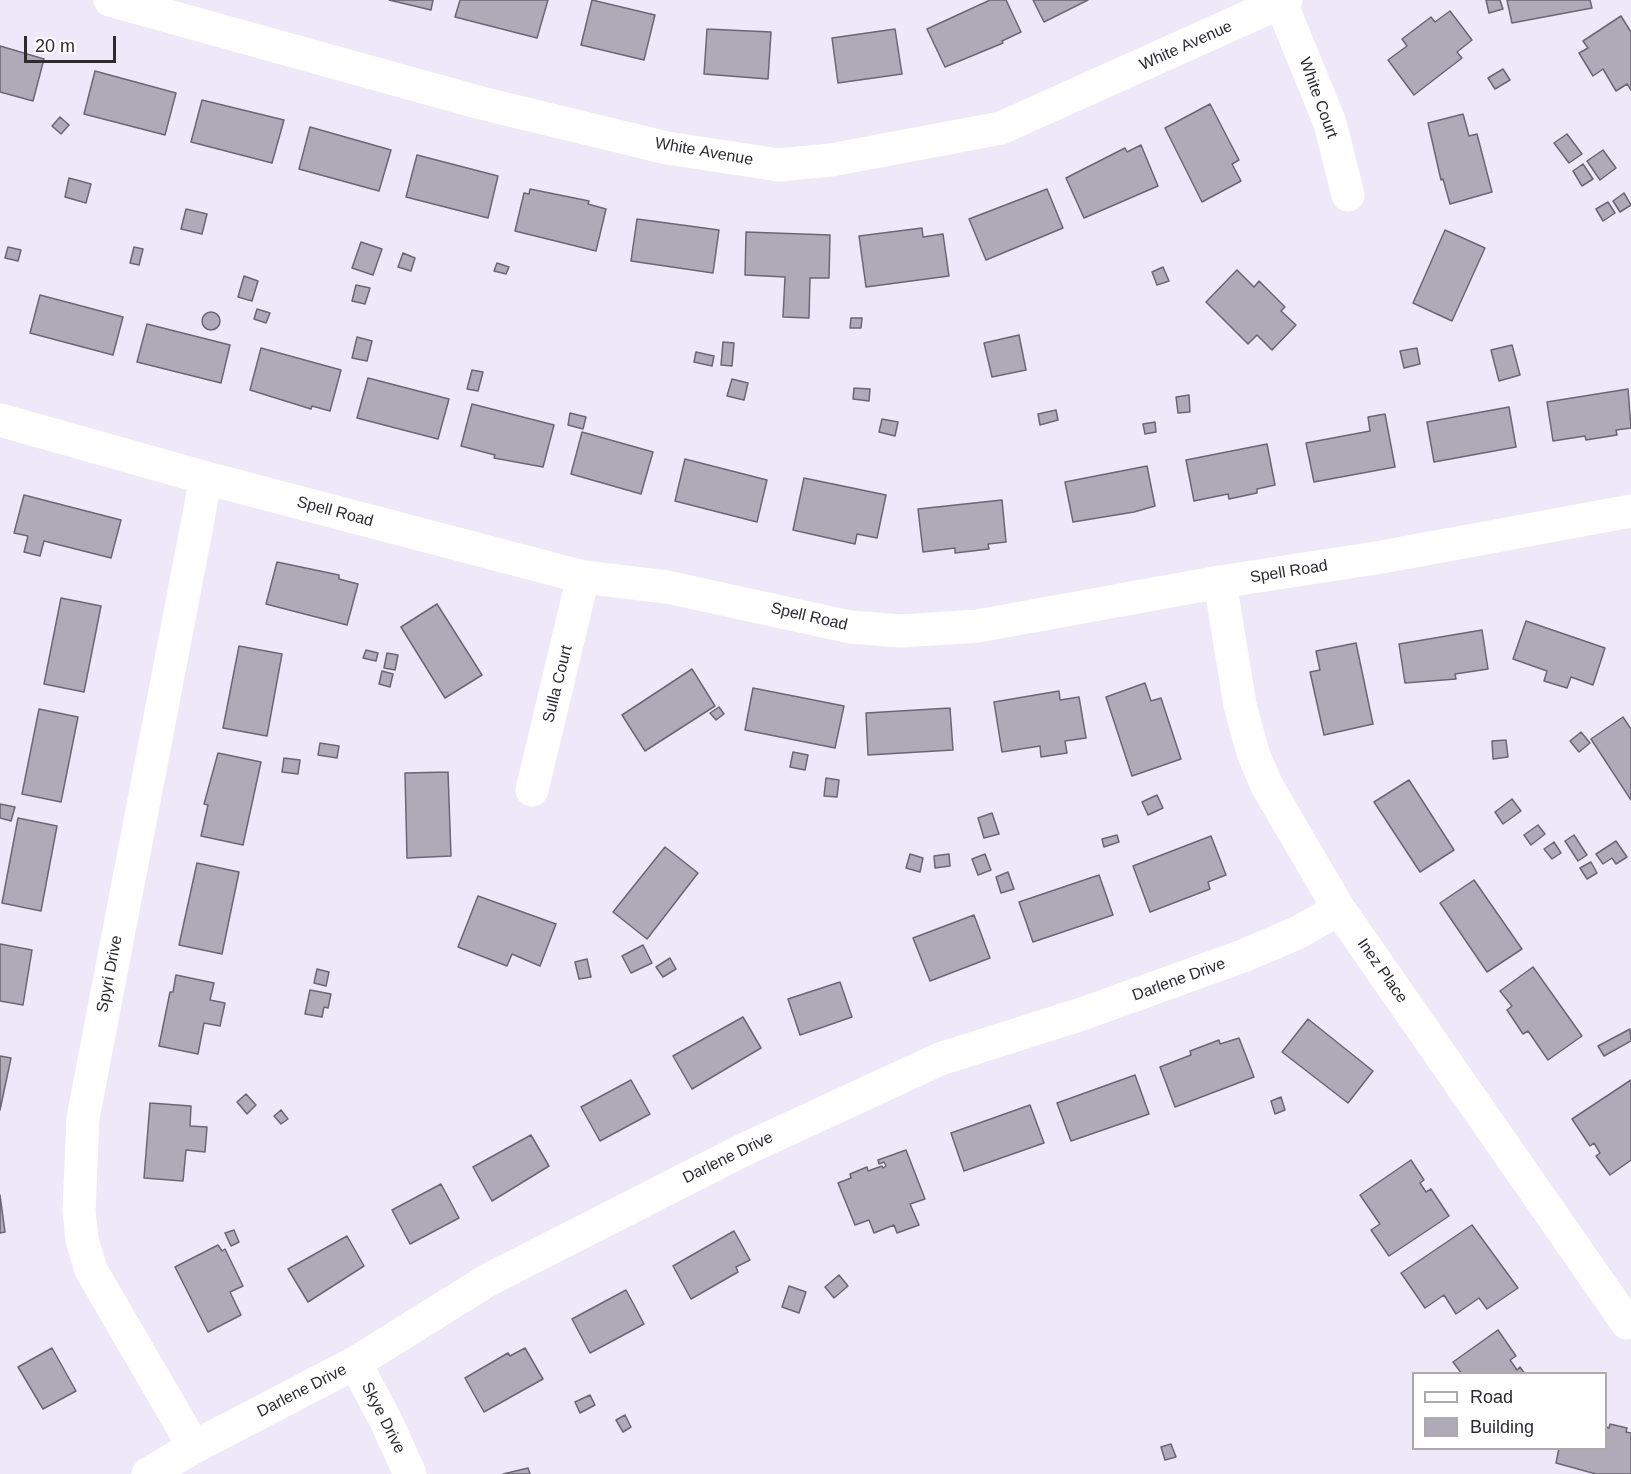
<!DOCTYPE html>
<style>
body{margin:0}
#map{position:relative;width:1631px;height:1474px;overflow:hidden;background:#eee9f8;font-family:Helvetica,sans-serif}
canvas{display:block}
.legend{position:absolute;left:1412px;top:1372px;width:195px;height:78px;box-sizing:border-box;background:#fff;border:2px solid #abaaac;margin:0;padding:8px 10px;list-style:none;font-size:18px;color:#2d2b30}
.legend li{display:flex;align-items:center;gap:12px;height:30px}
.legend b{width:30px;border:2px solid #abaaac}
.scale{position:absolute;left:24px;top:36px;width:92px;height:27px;box-sizing:border-box;border:3px solid #2d2b30;border-top:0;padding-left:8px;font-size:18px;line-height:21px;white-space:nowrap;color:#2d2b30;-webkit-text-stroke:4px #fff;paint-order:stroke}
</style>
<div id="map">
<canvas width="1631" height="1474"></canvas>
<ul class="legend">
<li><b style="height:8px;background:#fff"></b>Road</li>
<li><b style="height:16px;background:#afaab8"></b>Building</li>
</ul>
<div class="scale">20 m</div>
</div>
<script>
const ctx = document.querySelector('canvas').getContext('2d');
ctx.lineJoin = 'round';
function fillPath(path, color) {
  ctx.fillStyle = color;
  ctx.fill(path, 'evenodd');
}
function poly(rows) {
  const path = new Path2D();
  for (const r of rows) {
    if (r.length === 3) {
      path.moveTo(r[0] + r[2], r[1]);
      path.arc(r[0], r[1], r[2], 0, 2 * Math.PI);
      continue;
    }
    path.moveTo(r[0], r[1]);
    for (let i = 2; i < r.length; i += 2) path.lineTo(r[i], r[i + 1]);
  }
  return path;
}
function trace(path, color, width, dash) {
  ctx.strokeStyle = color;
  ctx.lineWidth = width;
  ctx.lineCap = dash ? 'butt' : 'round';
  ctx.setLineDash(dash || []);
  ctx.stroke(path);
}
function drawText(font, color, halo, rows, align = 'center') {
  ctx.font = font + ' Helvetica,sans-serif';
  ctx.lineWidth = 5;
  ctx.setLineDash([]);
  ctx.textBaseline = 'middle';
  ctx.strokeStyle = halo;
  ctx.fillStyle = color;
  for (const [text, x, y, turn = 0] of rows) {
    ctx.save();
    ctx.translate(x, y);
    ctx.rotate((+turn || 0) * Math.PI / 180);
    ctx.textAlign = isNaN(turn) ? turn : align;
    if (halo) ctx.strokeText(text, 0, 0);
    ctx.fillText(text, 0, 0);
    ctx.restore();
  }
}
const building = poly([
 [389,0,433,0,431,10,389,0],
 [460,0,548,0,537,38,455,17,460,0],
 [592,0,655,15,644,60,581,45,592,0],
 [990,0,1006,0,1021,32,1002,41,1003,43,945,67,927,29,990,0],
 [1033,0,1088,0,1044,22,1033,0],
 [1486,0,1500,0,1503,9,1489,13,1486,0],
 [1507,0,1590,0,1592,8,1512,23,1507,0],
 [1450,11,1472,40,1457,52,1462,58,1414,95,1388,60,1407,46,1402,39,1431,17,1435,22,1450,11],
 [1621,16,1631,32,1631,90,1627,84,1616,91,1603,69,1593,76,1579,53,1588,48,1583,41,1621,16],
 [707,29,771,32,768,79,704,74,707,29],
 [895,29,902,74,838,83,832,38,895,29],
 [0,46,44,59,33,101,0,92,0,46],
 [1503,69,1510,80,1495,89,1488,78,1503,69],
 [95,71,176,93,165,135,84,114,95,71],
 [202,100,284,120,272,163,191,142,202,100],
 [1210,104,1239,160,1232,164,1241,181,1202,202,1165,128,1210,104],
 [1463,114,1469,136,1477,134,1492,192,1450,204,1443,179,1441,180,1428,123,1463,114],
 [60,117,69,125,61,134,52,126,60,117],
 [310,127,391,150,379,191,299,169,310,127],
 [1567,134,1582,154,1569,163,1554,143,1567,134],
 [1141,145,1158,186,1084,218,1066,178,1125,148,1127,152,1141,145],
 [1603,150,1616,168,1600,180,1587,161,1603,150],
 [417,155,498,176,488,218,406,197,417,155],
 [1583,164,1593,179,1582,186,1573,171,1583,164],
 [69,178,91,184,86,203,65,197,69,178],
 [530,189,589,201,588,204,606,209,596,251,515,231,524,193,529,194,530,189],
 [1047,189,1063,228,986,260,969,219,1047,189],
 [1624,193,1631,205,1620,212,1613,201,1624,193],
 [1608,202,1615,213,1603,221,1596,209,1608,202],
 [186,209,207,214,202,234,181,229,186,209],
 [637,219,719,230,713,273,631,261,637,219],
 [922,228,923,237,943,234,949,276,866,287,859,236,922,228],
 [1445,230,1485,248,1452,321,1413,303,1445,230],
 [746,232,830,235,829,278,810,278,809,318,783,317,785,277,745,275,746,232],
 [361,242,382,249,373,275,352,268,361,242],
 [8,247,21,250,18,261,5,258,8,247],
 [134,247,143,249,139,265,130,263,134,247],
 [403,253,415,258,411,271,398,267,403,253],
 [497,263,509,267,506,274,494,271,497,263],
 [1163,267,1169,281,1157,285,1152,272,1163,267],
 [1237,270,1254,287,1259,281,1285,307,1281,311,1296,325,1272,350,1257,335,1248,344,1206,302,1237,270],
 [244,276,258,281,252,301,238,297,244,276],
 [356,285,370,288,365,304,352,301,356,285],
 [40,295,123,317,113,355,30,333,40,295],
 [257,309,270,313,266,323,254,319,257,309],
 [211,321,9],
 [851,318,862,318,861,328,850,328,851,318],
 [147,324,230,345,221,383,137,362,147,324],
 [1019,335,1026,370,992,377,984,343,1019,335],
 [357,337,372,341,367,361,352,358,357,337],
 [723,342,734,343,732,366,721,365,723,342],
 [1512,345,1520,375,1499,381,1491,350,1512,345],
 [261,348,341,370,330,411,312,406,311,409,250,390,261,348],
 [1417,348,1420,364,1404,368,1400,351,1417,348],
 [696,352,714,356,712,366,694,362,696,352],
 [472,370,483,372,478,391,467,389,472,370],
 [368,378,449,399,438,439,357,418,368,378],
 [732,379,748,383,744,400,727,396,732,379],
 [854,388,870,389,869,401,853,399,854,388],
 [1628,389,1631,428,1616,430,1617,435,1586,440,1585,436,1553,441,1547,402,1628,389],
 [1189,395,1190,412,1178,413,1176,397,1189,395],
 [472,404,554,425,543,467,494,458,495,455,461,446,472,404],
 [1509,407,1516,447,1434,462,1427,422,1509,407],
 [1056,410,1058,420,1040,425,1038,414,1056,410],
 [570,413,586,417,583,429,568,425,570,413],
 [1385,414,1395,467,1314,482,1306,443,1370,431,1368,417,1385,414],
 [882,419,898,422,895,436,879,432,882,419],
 [1155,422,1156,432,1145,434,1143,424,1155,422],
 [582,432,653,452,641,494,571,474,582,432],
 [1267,444,1275,485,1257,489,1257,493,1229,499,1228,494,1194,501,1186,460,1267,444],
 [685,459,767,480,757,522,675,501,685,459],
 [1147,466,1155,506,1134,512,1073,522,1065,482,1147,466],
 [804,478,886,495,877,538,857,534,855,544,793,530,804,478],
 [24,495,121,520,111,558,44,541,40,556,24,552,28,536,14,533,24,495],
 [1002,500,1006,542,988,544,989,549,955,553,955,548,923,552,918,509,1002,500],
 [277,562,339,575,339,579,358,584,347,625,266,604,277,562],
 [61,598,101,606,84,692,44,684,61,598],
 [437,604,482,675,445,698,401,627,437,604],
 [1526,621,1605,648,1593,685,1571,677,1567,688,1544,681,1547,671,1513,659,1526,621],
 [1482,630,1488,669,1455,674,1456,679,1405,683,1399,644,1482,630],
 [1356,643,1373,724,1324,735,1310,672,1320,670,1316,651,1356,643],
 [239,646,282,654,267,736,223,728,239,646],
 [366,650,378,653,376,661,363,658,366,650],
 [387,653,398,655,395,670,384,668,387,653],
 [692,669,715,706,645,751,622,715,692,669],
 [382,671,393,674,390,687,379,684,382,671],
 [1145,683,1151,701,1161,698,1181,759,1132,776,1106,697,1145,683],
 [753,688,844,706,835,748,745,730,753,688],
 [1059,691,1060,700,1079,697,1086,738,1065,741,1067,753,1041,757,1040,746,1002,752,994,702,1059,691],
 [719,707,724,714,716,720,710,713,719,707],
 [950,708,953,750,868,755,866,713,950,708],
 [39,709,78,717,61,802,22,794,39,709],
 [1623,717,1631,729,1631,800,1591,739,1623,717],
 [1581,732,1590,743,1579,752,1570,741,1581,732],
 [1506,740,1508,757,1493,759,1492,741,1506,740],
 [320,743,339,746,337,758,318,755,320,743],
 [793,752,808,755,805,770,790,767,793,752],
 [218,753,261,762,243,845,201,836,208,805,204,804,218,753],
 [284,758,300,760,298,774,282,772,284,758],
 [448,772,451,856,407,858,405,773,448,772],
 [826,778,839,780,837,797,824,796,826,778],
 [1409,780,1454,850,1420,872,1374,802,1409,780],
 [1157,795,1163,808,1148,815,1142,802,1157,795],
 [1512,799,1521,811,1503,824,1495,812,1512,799],
 [0,804,15,807,11,821,0,818,0,804],
 [992,813,999,834,984,838,978,818,992,813],
 [18,818,57,826,41,911,2,903,18,818],
 [1538,825,1545,834,1531,845,1524,835,1538,825],
 [1117,835,1119,842,1104,847,1102,839,1117,835],
 [1574,835,1587,855,1578,861,1565,841,1574,835],
 [1211,836,1226,875,1208,882,1210,889,1150,912,1133,866,1211,836],
 [1616,841,1627,857,1616,864,1612,858,1603,864,1596,854,1616,841],
 [1554,842,1561,853,1552,859,1544,849,1554,842],
 [665,847,698,873,647,939,613,912,665,847],
 [910,854,923,858,920,872,906,868,910,854],
 [949,854,950,866,935,868,934,856,949,854],
 [985,854,991,870,978,875,972,859,985,854],
 [1591,862,1597,873,1587,879,1580,868,1591,862],
 [197,863,239,872,222,954,179,945,197,863],
 [1008,872,1014,889,1001,893,996,877,1008,872],
 [1099,875,1113,915,1033,942,1019,902,1099,875],
 [1474,880,1522,949,1487,972,1440,903,1474,880],
 [478,896,556,924,540,966,512,954,507,966,458,947,478,896],
 [974,915,990,958,930,981,913,938,974,915],
 [0,944,32,950,23,1005,0,1001,0,944],
 [643,945,652,963,631,973,622,956,643,945],
 [670,958,676,969,663,977,656,967,670,958],
 [587,959,591,977,579,979,575,962,587,959],
 [1533,967,1582,1036,1548,1060,1528,1031,1523,1034,1507,1010,1512,1006,1500,991,1533,967],
 [317,969,329,972,326,986,314,983,317,969],
 [176,975,214,983,210,1000,225,1003,220,1026,204,1023,198,1054,159,1046,170,992,173,992,176,975],
 [840,982,852,1017,800,1035,788,999,840,982],
 [310,990,331,994,328,1008,324,1007,322,1017,305,1014,310,990],
 [743,1017,761,1048,692,1089,673,1056,743,1017],
 [1308,1019,1373,1071,1348,1103,1282,1052,1308,1019],
 [1630,1029,1631,1041,1604,1056,1598,1046,1630,1029],
 [1239,1038,1254,1077,1175,1107,1160,1067,1191,1055,1190,1051,1219,1040,1220,1044,1239,1038],
 [0,1056,11,1058,0,1110,0,1056],
 [1135,1075,1149,1114,1071,1141,1057,1103,1135,1075],
 [631,1080,650,1114,600,1141,581,1107,631,1080],
 [1631,1080,1631,1160,1610,1175,1596,1156,1600,1153,1594,1143,1590,1146,1572,1119,1631,1080],
 [246,1094,256,1105,247,1114,237,1102,246,1094],
 [1281,1097,1285,1110,1275,1114,1271,1101,1281,1097],
 [150,1103,191,1106,190,1126,207,1127,205,1152,186,1150,183,1181,144,1178,150,1103],
 [1030,1105,1044,1143,964,1171,951,1133,1030,1105],
 [281,1110,288,1119,281,1124,274,1116,281,1110],
 [531,1135,549,1166,492,1201,473,1167,531,1135],
 [906,1150,925,1199,910,1204,919,1225,897,1233,894,1225,874,1233,869,1220,855,1225,838,1183,851,1178,850,1174,867,1167,868,1171,882,1166,883,1168,886,1166,884,1162,879,1164,878,1160,906,1150],
 [1411,1160,1424,1180,1420,1183,1426,1192,1431,1189,1449,1216,1389,1256,1371,1230,1380,1224,1360,1195,1411,1160],
 [441,1184,459,1218,410,1244,392,1210,441,1184],
 [0,1195,5,1232,0,1233,0,1195],
 [1472,1225,1518,1288,1487,1309,1479,1298,1456,1314,1444,1295,1425,1308,1401,1273,1472,1225],
 [234,1230,239,1242,231,1246,225,1233,234,1230],
 [734,1231,750,1260,736,1267,738,1272,691,1299,673,1266,734,1231],
 [347,1236,364,1266,308,1302,288,1269,347,1236],
 [218,1245,222,1251,225,1249,243,1286,230,1292,241,1315,208,1332,175,1267,218,1245],
 [839,1275,848,1286,834,1298,825,1287,839,1275],
 [789,1286,806,1292,799,1313,782,1307,789,1286],
 [626,1290,644,1324,590,1353,572,1319,626,1290],
 [1498,1330,1516,1356,1510,1360,1517,1370,1520,1367,1525,1374,1462,1374,1453,1362,1498,1330],
 [52,1348,76,1391,43,1409,18,1367,52,1348],
 [525,1348,543,1379,484,1412,465,1378,508,1353,510,1356,525,1348],
 [590,1395,595,1405,580,1413,575,1402,590,1395],
 [625,1415,631,1427,623,1432,616,1420,625,1415],
 [1610,1424,1627,1428,1626,1432,1631,1433,1631,1474,1596,1474,1556,1463,1559,1448,1606,1448,1606,1427,1609,1428,1610,1424],
 [1171,1444,1176,1457,1165,1460,1161,1447,1171,1444],
 [528,1468,530,1474,503,1474,528,1468]
]);
const minor = poly([
 [110,0,481,103,667,148,779,165,831,160,1001,128,1286,0],
 [1281,3,1330,123,1348,195],
 [0,420,206,478,583,577,667,587,850,627,901,631,978,626,1220,582,1382,557,1631,511],
 [1220,582,1240,705,1253,753,1267,786,1339,909,1627,1323],
 [532,790,583,577],
 [355,1363,386,1421,410,1474],
 [194,1447,91,1270,82,1240,79,1211,83,1118,206,478],
 [148,1474,194,1447,355,1363,488,1280,741,1151,940,1059,1082,1014,1243,956,1299,932,1339,909]
]);
const streetNames = [
 ["White Avenue",1186,46,-24],
 ["White Court",1318,98,70],
 ["White Avenue",704,152,10],
 ["Spell Road",335,512,15],
 ["Spell Road",1289,572,-9],
 ["Spell Road",809,617,13],
 ["Sulla Court",558,684,-76],
 ["Inez Place",1382,971,55],
 ["Spyri Drive",110,974,-79],
 ["Darlene Drive",1179,980,-20],
 ["Darlene Drive",728,1158,-26],
 ["Darlene Drive",302,1391,-27],
 ["Skye Drive",383,1418,63]
];
fillPath(building, '#afaab8');
trace(building, '#6a6673', 1.5);
trace(minor, '#fff', 33);
drawText('16px', '#2d2b30', '#fff', streetNames);
</script>
